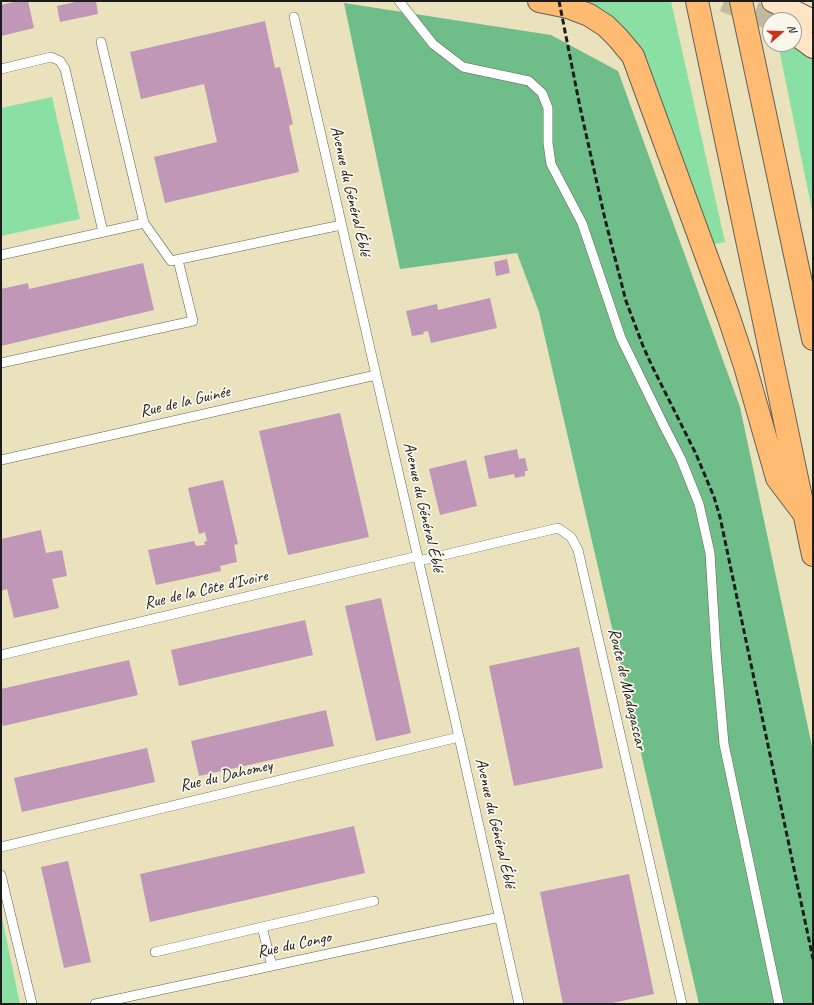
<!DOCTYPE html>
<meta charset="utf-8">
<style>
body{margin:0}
#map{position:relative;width:814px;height:1005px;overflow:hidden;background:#eae1bd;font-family:Caveat,sans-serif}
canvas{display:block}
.frame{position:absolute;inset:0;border:2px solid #1c1c1c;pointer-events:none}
.north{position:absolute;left:762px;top:12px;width:40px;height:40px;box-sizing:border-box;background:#fbf7ec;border:1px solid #a29f99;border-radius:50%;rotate:70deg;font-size:11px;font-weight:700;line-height:16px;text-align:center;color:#1c1c1c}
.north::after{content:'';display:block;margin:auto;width:14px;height:18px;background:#c8321e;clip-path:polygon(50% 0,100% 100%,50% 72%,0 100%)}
</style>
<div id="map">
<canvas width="814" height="1005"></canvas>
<div class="frame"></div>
<div class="north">N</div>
</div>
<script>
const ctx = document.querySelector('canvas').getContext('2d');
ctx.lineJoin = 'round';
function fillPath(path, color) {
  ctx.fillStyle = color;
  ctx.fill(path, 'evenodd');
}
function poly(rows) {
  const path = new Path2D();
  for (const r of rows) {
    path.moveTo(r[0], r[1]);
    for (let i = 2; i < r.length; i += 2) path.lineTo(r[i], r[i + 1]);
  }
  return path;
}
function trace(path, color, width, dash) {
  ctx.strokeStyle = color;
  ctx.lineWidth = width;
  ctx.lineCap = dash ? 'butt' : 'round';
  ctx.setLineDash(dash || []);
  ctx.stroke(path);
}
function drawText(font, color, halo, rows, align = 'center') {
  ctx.font = font + ' Caveat,sans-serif';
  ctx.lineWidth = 3.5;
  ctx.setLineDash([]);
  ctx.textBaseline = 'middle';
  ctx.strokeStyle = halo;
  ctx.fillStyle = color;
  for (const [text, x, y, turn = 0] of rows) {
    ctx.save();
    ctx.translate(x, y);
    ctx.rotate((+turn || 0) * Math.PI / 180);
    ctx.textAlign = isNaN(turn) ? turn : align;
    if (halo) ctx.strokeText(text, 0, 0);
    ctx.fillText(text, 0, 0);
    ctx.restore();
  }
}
const green = poly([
 [578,1,671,1,725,242,710,245,649,75],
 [778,44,790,44,813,60,813,215],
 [52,97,80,219,1,236,1,108],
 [1,913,20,1004,1,1004]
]);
const forest = poly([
 [344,3,551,35,618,71,740,407,813,751,813,1004,699,1004,539,312,517,253,400,269]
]);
const building = poly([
 [18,1,28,1,34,28,1,36,1,5],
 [80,1,96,1,98,14,60,22,57,6],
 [265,21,275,68,280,67,293,124,289,126,299,172,165,203,154,157,217,142,204,84,141,99,130,52],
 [507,259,510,273,496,276,494,262],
 [143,263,154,310,1,346,1,289,28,283,29,289],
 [490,298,497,328,431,343,428,331,423,332,424,334,412,336,406,311,437,304,438,310],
 [340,413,369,537,288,555,259,431],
 [517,449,519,459,525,458,528,471,525,471,525,476,515,478,514,474,489,479,484,456],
 [466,460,477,506,440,515,429,469],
 [223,480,238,544,234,545,237,562,220,566,221,571,156,585,148,550,194,541,196,546,205,545,204,542,207,541,205,532,199,534,188,488],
 [41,530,46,553,62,550,67,576,52,579,59,608,14,618,7,589,1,591,1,539],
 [381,598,411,733,376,741,345,606],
 [305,620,313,655,179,686,171,650],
 [579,647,603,768,514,786,489,666],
 [129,660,138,695,3,726,1,719,1,689],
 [326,710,334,746,199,776,191,741],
 [147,748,155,782,22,812,14,778],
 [354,826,365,873,150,922,140,874],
 [68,861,91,962,64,968,41,867],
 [629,874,654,994,608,1004,563,1004,540,892]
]);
const secondaryTunnel = poly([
 [724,1,774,20]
]);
const service = poly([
 [399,1,433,44,463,67,529,81,542,93,548,108,548,143,551,164,582,223,621,338,664,426,681,459,699,504,710,553,716,652,724,744,779,1004],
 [294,17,459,737,519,1004],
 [1,69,51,57,60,61,65,69,103,232],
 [144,223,171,261,341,225],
 [1,255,144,223,101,42],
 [1,363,193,321,178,260],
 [1,460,376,375],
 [419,561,558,528,571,537,578,550,682,1004],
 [1,655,418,556],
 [1,847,459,737],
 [1,875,32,1004],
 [155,952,262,927],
 [272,966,262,927,374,901],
 [95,1004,500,917]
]);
const secondary = poly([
 [773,1,813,21],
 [794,33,813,47]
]);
const trunk = poly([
 [539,1,568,7,589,15,606,26,618,38,633,56,728,315,745,366,777,478,805,515],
 [697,1,813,555],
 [741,1,813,339]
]);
const rail = poly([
 [559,1,580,107,605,219,626,301,643,346,652,366,696,454,714,497,720,517,813,959]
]);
const streetNames = [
 ["Avenue du Général Éblé",350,191,77],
 ["Rue de la Guinée",185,402,-13],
 ["Avenue du Général Éblé",423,507,77],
 ["Rue de la Côte d'Ivoire",206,590,-13],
 ["Route de Madagascar",627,689,77],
 ["Rue du Dahomey",226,776,-13],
 ["Avenue du Général Éblé",495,823,77],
 ["Rue du Congo",294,945,-12]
];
fillPath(green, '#8ae0a3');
fillPath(forest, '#6fbe89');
fillPath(building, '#c097b7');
trace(secondaryTunnel, '#c1ba9d', 22, [22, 11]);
trace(service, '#646154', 10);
trace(secondary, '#646154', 24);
trace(trunk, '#646154', 24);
trace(service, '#fff', 9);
trace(secondary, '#ffe4c6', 22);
trace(trunk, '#ffbb71', 22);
trace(rail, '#1c1c1c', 3, [6, 3]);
drawText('17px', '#1c1c1c', '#fbf7ec', streetNames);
</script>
